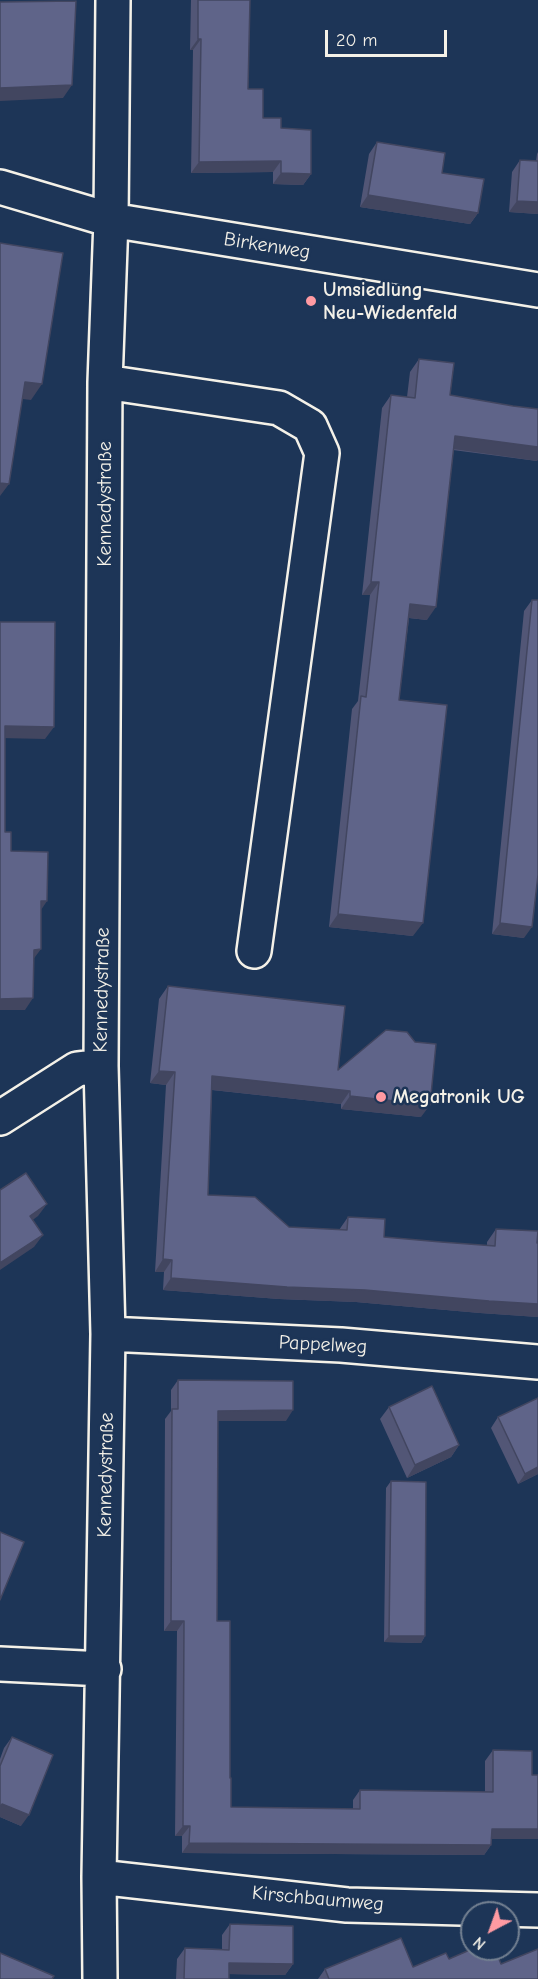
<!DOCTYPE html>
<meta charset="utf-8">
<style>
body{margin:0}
#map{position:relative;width:538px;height:1979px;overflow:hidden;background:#1d3557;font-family:"Comic Neue",sans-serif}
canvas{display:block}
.north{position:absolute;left:460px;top:1901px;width:60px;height:60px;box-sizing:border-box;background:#1d3557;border:2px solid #738091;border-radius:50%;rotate:221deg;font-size:16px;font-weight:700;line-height:24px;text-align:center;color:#f4f1e8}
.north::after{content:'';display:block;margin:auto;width:21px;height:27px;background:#ff9aa2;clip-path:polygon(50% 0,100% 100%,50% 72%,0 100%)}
.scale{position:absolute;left:325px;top:30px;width:122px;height:27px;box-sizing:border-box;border:3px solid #f4f1e8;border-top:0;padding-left:8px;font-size:18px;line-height:21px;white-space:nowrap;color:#f4f1e8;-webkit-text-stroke:4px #1d3557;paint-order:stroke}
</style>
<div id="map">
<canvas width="538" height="1979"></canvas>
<div class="north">N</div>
<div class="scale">20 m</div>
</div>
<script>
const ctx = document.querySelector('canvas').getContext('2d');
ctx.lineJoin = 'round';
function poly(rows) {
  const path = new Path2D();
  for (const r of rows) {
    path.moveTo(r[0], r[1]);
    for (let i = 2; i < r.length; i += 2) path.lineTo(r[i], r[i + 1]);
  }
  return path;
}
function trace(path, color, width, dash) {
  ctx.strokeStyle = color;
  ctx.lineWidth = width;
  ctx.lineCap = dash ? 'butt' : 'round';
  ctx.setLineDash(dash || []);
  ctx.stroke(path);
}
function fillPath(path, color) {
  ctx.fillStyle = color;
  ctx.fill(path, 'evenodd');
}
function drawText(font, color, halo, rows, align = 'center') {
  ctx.font = font + ' "Comic Neue",sans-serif';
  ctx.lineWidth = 5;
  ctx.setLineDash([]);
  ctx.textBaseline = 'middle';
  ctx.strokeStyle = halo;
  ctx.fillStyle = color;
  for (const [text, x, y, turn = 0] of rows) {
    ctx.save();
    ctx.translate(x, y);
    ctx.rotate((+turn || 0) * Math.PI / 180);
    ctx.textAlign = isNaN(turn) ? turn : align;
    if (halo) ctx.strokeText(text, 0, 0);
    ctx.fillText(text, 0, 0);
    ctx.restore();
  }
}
const street = poly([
 [0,187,111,220,538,290],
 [105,382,279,408,310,426,322,453,254,951],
 [0,1118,77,1069,101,1066],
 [108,1334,341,1345,538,1362],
 [0,1664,104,1669],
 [99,1877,347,1905,538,1910],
 [100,1979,99,1877,108,1334,101,1066,105,382,111,220,113,0]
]);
const wall = poly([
 [191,0,250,0,248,89,263,118,281,128,311,174,303,185,273,184,273,172,191,173,193,50,190,50],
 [377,142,442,173,478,213,470,224,360,207,369,154],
 [538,152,538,214,509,212,512,172,520,160,536,161,537,154],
 [419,359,450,395,513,406,538,409,538,459,537,461,453,450,427,620,409,618,399,700,413,936,329,927,352,709,358,701,370,595,362,595,382,408,391,395,407,397,410,372],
 [532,600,524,938,492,934,524,611],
 [168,986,338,1070,421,1117,341,1109,341,1104,212,1090,208,1195,289,1227,339,1230,348,1217,384,1237,441,1242,487,1246,487,1242,496,1229,538,1243,538,1317,480,1313,356,1302,279,1299,163,1290,164,1272,155,1272,166,1085,150,1083,159,999],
 [178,1380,286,1421,218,1421,217,1621,231,1807,353,1809,353,1800,360,1790,485,1792,485,1761,493,1750,532,1775,538,1775,538,1839,491,1839,491,1845,484,1855,182,1853,182,1836,175,1836,177,1631,164,1631,165,1419,171,1411,171,1390],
 [538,1398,538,1474,518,1484,491,1428,498,1417],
 [389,1407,459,1445,451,1457,407,1478,380,1419],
 [391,1481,425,1636,421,1643,384,1642,386,1488],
 [12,1737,21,1826,0,1817,0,1759,4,1748],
 [230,1924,293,1964,285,1975,229,1974,229,1979,176,1979,177,1959,185,1948,222,1949,222,1935],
 [449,1959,501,1964,538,1979,318,1979,325,1969,413,1967]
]);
const shadedWall = poly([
 [198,39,201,39,193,50,190,50],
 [72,85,63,98,0,101,0,88],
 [281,161,273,172,191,173,199,162],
 [281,173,311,174,303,185,273,184],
 [368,195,478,213,470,224,360,207],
 [517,201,538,202,538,214,509,212],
 [25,382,42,384,31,400,14,398],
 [455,436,538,447,538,459,537,461,446,448],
 [0,483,9,484,0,496],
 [371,582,379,582,370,595,362,595],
 [410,604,436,607,427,620,401,617],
 [5,726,54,727,45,739,0,738],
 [41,901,47,901,39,913],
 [338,914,423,923,413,936,329,927],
 [500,923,532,927,524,938,492,934],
 [41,949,32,961,34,950],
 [33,998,25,1010,0,1010,0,999],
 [159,1071,175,1072,166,1085,150,1083],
 [212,1076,350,1091,341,1104,204,1089],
 [350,1096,430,1105,421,1117,341,1109],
 [47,1204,38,1216,22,1228,30,1216],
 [43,1235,34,1247,0,1270,0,1263],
 [163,1259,172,1260,164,1272,155,1272],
 [171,1278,365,1290,538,1304,538,1317,480,1313,356,1302,279,1299,163,1290],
 [293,1410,286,1421,211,1421,218,1411],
 [459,1445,451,1457,407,1478,415,1465],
 [538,1467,538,1474,518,1484,525,1474],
 [171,1621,184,1621,177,1631,164,1631],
 [389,1636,425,1636,421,1643,384,1642],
 [2,1804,29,1815,21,1826,0,1817,0,1806],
 [183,1826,190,1826,182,1836,175,1836],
 [492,1829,538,1829,538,1839,484,1839],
 [189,1843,491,1845,484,1855,182,1853],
 [229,1963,293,1964,285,1975,221,1974]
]);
const building = poly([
 [198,0,250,0,248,89,263,89,263,118,281,118,281,128,311,130,311,174,281,173,281,161,199,162,201,39,198,39,198,0],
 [76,1,72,85,0,88,0,2,76,1],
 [377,142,445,153,442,173,484,179,478,213,368,195,377,142],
 [520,160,538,161,538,202,517,201,520,160],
 [0,243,63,253,42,384,25,382,9,484,0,483,0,243],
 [419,359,454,363,450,395,513,406,538,409,538,447,455,436,436,607,410,604,399,700,447,705,423,923,338,914,361,696,366,697,379,582,371,582,391,395,415,398,419,359],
 [532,600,538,600,538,875,532,927,500,923,532,600],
 [0,622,55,622,54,727,5,726,5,832,11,832,11,851,48,852,47,901,41,901,41,949,34,950,33,998,0,999,0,622],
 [168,986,345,1006,338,1070,386,1030,407,1032,415,1042,436,1044,430,1105,350,1096,350,1091,212,1076,208,1195,255,1197,289,1227,347,1230,348,1217,385,1219,384,1237,441,1242,495,1246,496,1229,538,1231,537,1243,538,1243,538,1304,489,1301,365,1290,287,1287,171,1278,172,1260,163,1259,175,1072,159,1071,168,986],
 [26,1173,47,1204,30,1216,43,1235,0,1263,0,1190,26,1173],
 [178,1380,293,1381,293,1410,218,1411,217,1621,230,1621,230,1778,231,1778,231,1807,360,1809,360,1790,493,1792,493,1750,532,1751,532,1775,538,1775,538,1829,492,1829,491,1845,189,1843,190,1826,183,1826,184,1621,171,1621,172,1409,178,1409,178,1380],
 [432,1386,459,1445,415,1465,389,1407,432,1386],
 [538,1398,538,1467,525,1474,498,1417,538,1398],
 [391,1481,426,1482,425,1636,389,1636,391,1481],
 [0,1532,24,1542,0,1600,0,1532],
 [12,1737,53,1755,29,1815,2,1804,0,1808,0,1766,12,1737],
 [230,1924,293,1926,293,1964,229,1963,229,1979,184,1979,185,1948,229,1950,230,1924],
 [401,1938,413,1967,446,1953,449,1959,472,1949,495,1949,501,1964,538,1949,538,1979,329,1979,325,1969,401,1938],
 [0,1953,54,1976,52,1979,0,1979,0,1953]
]);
const markers = [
 [311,301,6,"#ff9aa2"],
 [381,1097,6,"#ff9aa2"]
];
const streetNames = [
 ["Birkenweg",267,246,9],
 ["Kennedystraße",105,504,-90],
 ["Kennedystraße",102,990,-89],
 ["Pappelweg",323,1345,3],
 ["Kennedystraße",106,1475,-89],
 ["Kirschbaumweg",318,1899,5]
];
const poiNames = [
 ["Umsiedlung",323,290],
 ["Neu-Wiedenfeld",323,313],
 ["Megatronik UG",393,1097]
];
trace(street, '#f4f1e8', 38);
trace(street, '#1d3557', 33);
fillPath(wall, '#525676');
fillPath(shadedWall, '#424660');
fillPath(building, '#5f6489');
trace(building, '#424660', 1.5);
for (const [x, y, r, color] of markers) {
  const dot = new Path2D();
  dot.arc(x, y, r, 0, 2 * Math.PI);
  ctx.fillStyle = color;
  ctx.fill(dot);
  trace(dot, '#1d3557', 2);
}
drawText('20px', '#f4f1e8', '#1d3557', streetNames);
drawText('bold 20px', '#f4f1e8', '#1d3557', poiNames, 'left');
</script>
